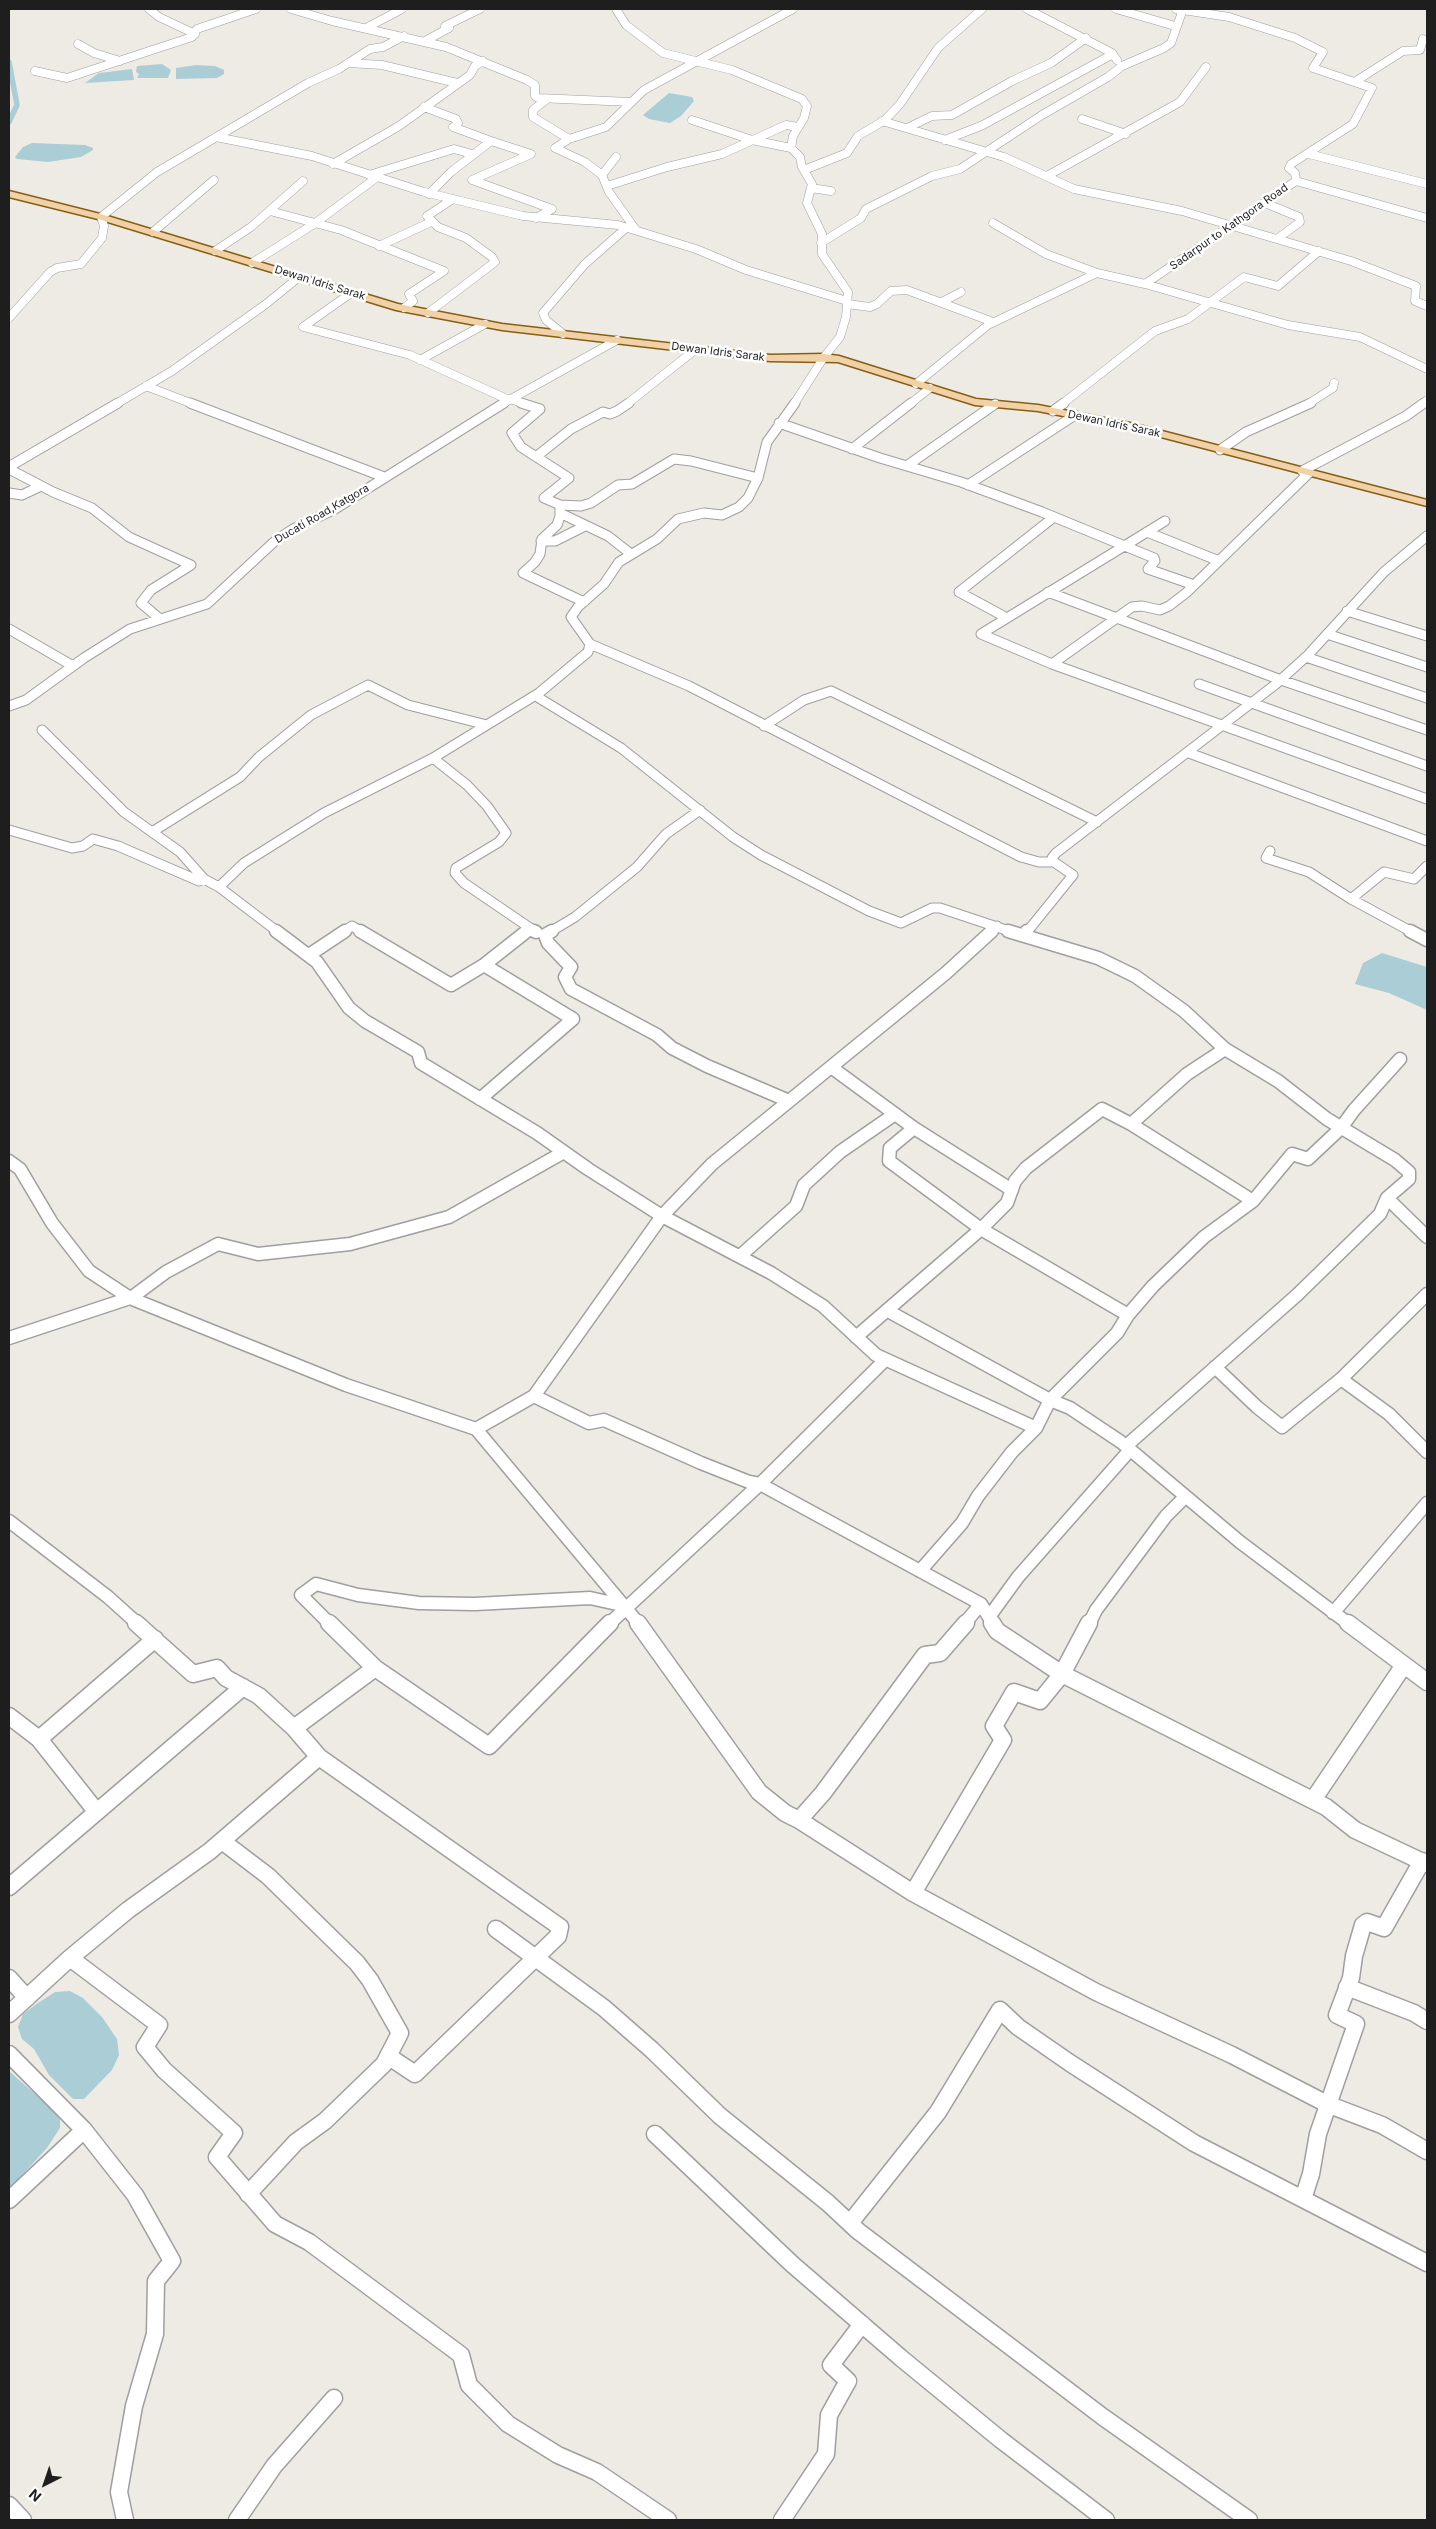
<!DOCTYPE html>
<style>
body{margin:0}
#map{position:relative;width:1436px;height:2529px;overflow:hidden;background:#eeebe5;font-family:Inter,sans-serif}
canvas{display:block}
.frame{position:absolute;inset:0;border:10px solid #1e1e1e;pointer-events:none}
.north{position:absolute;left:20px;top:2459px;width:50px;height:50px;-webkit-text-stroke:4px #fff;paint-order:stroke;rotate:221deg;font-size:14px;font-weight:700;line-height:20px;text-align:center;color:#1e1e1e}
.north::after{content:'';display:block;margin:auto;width:18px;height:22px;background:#1e1e1e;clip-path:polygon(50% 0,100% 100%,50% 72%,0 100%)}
</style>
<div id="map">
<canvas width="1436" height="2529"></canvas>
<div class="frame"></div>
<div class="north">N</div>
</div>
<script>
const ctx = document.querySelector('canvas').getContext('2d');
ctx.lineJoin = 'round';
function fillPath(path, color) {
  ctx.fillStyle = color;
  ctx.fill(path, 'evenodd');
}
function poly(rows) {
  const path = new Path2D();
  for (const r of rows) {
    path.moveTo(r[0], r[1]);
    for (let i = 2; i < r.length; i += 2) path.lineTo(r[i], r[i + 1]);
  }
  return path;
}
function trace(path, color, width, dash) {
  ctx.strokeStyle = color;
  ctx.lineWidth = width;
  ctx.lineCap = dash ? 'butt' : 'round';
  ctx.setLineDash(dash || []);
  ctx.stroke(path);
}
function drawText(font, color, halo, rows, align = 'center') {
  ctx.font = font + ' Inter,sans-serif';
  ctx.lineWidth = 5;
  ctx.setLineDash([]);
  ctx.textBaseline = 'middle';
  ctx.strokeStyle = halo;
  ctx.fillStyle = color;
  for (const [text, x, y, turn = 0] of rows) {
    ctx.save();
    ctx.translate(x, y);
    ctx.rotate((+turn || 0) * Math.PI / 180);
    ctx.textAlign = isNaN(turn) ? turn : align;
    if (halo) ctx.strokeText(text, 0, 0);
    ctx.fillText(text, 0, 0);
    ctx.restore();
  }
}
const water = poly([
 [162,64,171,70,168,78,137,78,139,74,136,72,137,66],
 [196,65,215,66,224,70,224,74,217,78,176,79,176,68],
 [132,69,134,80,85,83,99,73],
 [669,93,692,97,694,101,681,116,670,123,649,119,643,115],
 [32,143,85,145,93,148,93,150,81,157,48,162,17,159,15,157,23,147],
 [1382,953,1427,967,1427,1010,1389,993,1355,984,1363,963],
 [70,1991,83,1998,102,2017,117,2039,119,2055,112,2070,84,2099,73,2099,49,2075,34,2049,22,2039,18,2027,23,2014,38,2003,55,1992],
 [9,2071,35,2094,46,2101,56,2111,60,2120,60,2128,47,2148,9,2189]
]);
const canal = poly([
 [9,62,17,105,9,122]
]);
const minorFar3 = poly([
 [149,9,159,17,195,34],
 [291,9,332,21,446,47,527,80,535,85,535,96,538,98,631,102],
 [616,9,626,25,663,53,732,70,802,99,807,106,804,118,793,136,791,148,800,157,802,167,812,184,807,203,822,234,822,254,848,292,846,317,840,337,824,357,794,404],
 [1027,9,1112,53,1117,60],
 [1116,9,1175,26],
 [366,28,402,9],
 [425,41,449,28,445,26,480,9],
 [78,44,94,53,120,61],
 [348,63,382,65,457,83],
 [35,71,67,78,192,37,197,29,256,9],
 [1356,81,1403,51,1420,50,1423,39],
 [547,99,533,110,533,117,569,139,555,148,585,162,602,175,609,192,636,230],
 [424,107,456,119,458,123,453,127,491,141,451,172,429,194],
 [1082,119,1126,134],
 [692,120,752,140,791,148],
 [882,121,1004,157,1074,189,1182,211,1351,261,1416,286,1415,301,1427,306],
 [907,128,932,116,952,115,1012,81,1051,63,1086,38],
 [216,137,312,156,424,192,523,216,618,225,696,249,746,270,847,301],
 [569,139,606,127,644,90,793,9],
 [945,140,983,125,1113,54],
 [491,141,531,154,472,180,552,209,536,218],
 [1309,154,1427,184],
 [333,164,399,126,470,75,475,66,483,61],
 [804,170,847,153,858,136,885,120,900,104,938,48,982,9],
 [369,175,454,149,472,154],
 [602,175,616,157],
 [1047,176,1180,102,1206,67],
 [1296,181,1427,218],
 [607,186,667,167,722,154,786,125,798,127],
 [811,188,831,191],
 [1265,203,1299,217,1300,222,1277,239],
 [270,211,341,230,444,271,409,294,413,301,404,308],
 [993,223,1046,254,1097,273],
 [153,232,214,180],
 [821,243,861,218,866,209,932,176,960,169,1042,115,1108,77,1122,66,1164,48,1171,43,1181,15,1180,10],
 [379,246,431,222],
 [215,251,251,227,303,181],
 [252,263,314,224,376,178],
 [1145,284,1288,325,1360,337,1427,369],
 [351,293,303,327,410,355,509,400],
 [942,302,961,292],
 [847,304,870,307,877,304,891,291,907,290,993,322],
 [428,313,495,262,492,257,466,238,438,227,427,216,453,199],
 [9,318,50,272,57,268,81,264,102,238,104,226,101,217,157,172,308,83,339,69,370,49,383,47,404,36],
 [563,334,546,320,543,313,585,264,626,228],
 [420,360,485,324],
 [916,384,988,325,1097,273,1145,284,1296,181,1295,173,1289,168,1291,164,1353,124,1372,88,1313,68,1323,52,1295,38,1229,17,1176,9],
 [146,386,193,404],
 [510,399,525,404],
 [116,404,172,371,266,304,299,277],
 [502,404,617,340],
 [627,404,696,349],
 [910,404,930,388],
 [1062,404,1155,331,1188,319,1244,277,1278,286,1319,251],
 [1308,404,1333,388,1334,383],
 [1422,404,1427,400]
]);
const minorFar2 = poly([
 [190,403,384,477],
 [521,403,540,409,512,433,521,447,569,478,544,498,560,505,560,516,557,525,542,539,540,554,535,562,523,573,584,602],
 [1053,411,1064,403],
 [779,423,880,458,961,482,1042,512,1154,558,1155,561,1148,569,1194,585],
 [852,449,911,403],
 [1220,450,1246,432,1311,403],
 [537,456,571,429,603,412,610,414,617,411,629,403],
 [908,465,995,404],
 [9,469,12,465,118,403],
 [9,469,53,492,92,508,129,537,191,565,151,590,141,603,160,619],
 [1302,471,1406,416,1424,403],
 [968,485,1075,415],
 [9,493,22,495,41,486],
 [560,505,581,506,591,503,618,485,632,484,674,459,691,461,758,478],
 [560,513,608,536,631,554],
 [1165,521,981,634,1052,664,1427,799],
 [1147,532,1219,561],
 [541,541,555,541,585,526],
 [1048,592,1281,680,1427,730],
 [1347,611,1427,636],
 [1007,618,959,592,1054,517],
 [9,629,73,666],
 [1327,634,1427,667],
 [590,644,689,686,1021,857,1039,862,1054,862],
 [1306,657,1427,698],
 [1052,664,1132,607,1142,606,1160,610,1169,606,1186,593,1309,473],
 [1199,684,1427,766],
 [539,693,539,698,621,748,733,837,761,855,869,911,901,923,932,908,940,908,1012,932],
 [9,706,26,700,84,658,130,629,207,604,275,541,293,529,335,509,504,403],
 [764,726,804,700,831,691,1097,822],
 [42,730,124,812,180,852,204,879],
 [1189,753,1427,841],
 [433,758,467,785,487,806,506,833,499,842,456,868,455,873,464,883,536,932],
 [9,830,72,848,83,846,93,839,118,846,199,881,204,879,219,887,278,932],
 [152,832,240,777,259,757,311,715,368,685,408,705,487,725],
 [1270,851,1266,858,1309,872,1351,899,1384,872,1414,879,1427,866],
 [219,887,244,863,324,813,433,758,539,693,588,652,590,644,571,617,578,607,604,584,619,562,657,539,678,519,704,513,722,515,739,507,748,498,758,478,767,442,795,403],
 [1351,899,1412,932],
 [343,932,352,926,362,932],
 [525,932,529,929],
 [550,932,575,917,637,867,666,834,700,810],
 [990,932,997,926],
 [1027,932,1073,875,1054,862,1052,858,1056,853,1276,684,1308,655,1384,572,1427,536]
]);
const minorFar1 = poly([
 [276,931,317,962,349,1008,365,1021,418,1052,421,1063,537,1133,588,1169,662,1216,771,1273,823,1306,876,1355,1036,1428],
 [360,931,451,985,484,965],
 [534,931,536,932],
 [552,931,545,935,548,943,571,967,565,977,571,989,657,1035,672,1048,707,1066,789,1101],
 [1008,931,1098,958,1135,976,1184,1011,1225,1049,1278,1081,1327,1119,1395,1160,1409,1172,1409,1179,1387,1198,1380,1214,1297,1295,1126,1446],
 [1410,931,1427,940],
 [1026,935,1027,931],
 [309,955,345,931],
 [1225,1049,1187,1074,1131,1124,1253,1201],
 [831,1067,914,1128,1012,1190],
 [480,1099,573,1019,484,965,527,931],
 [914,1128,890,1148,889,1161,981,1229,1128,1315],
 [9,1161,20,1169,52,1223,89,1271,130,1298,346,1385,476,1429,534,1396,589,1423,604,1420,701,1463,749,1482,760,1484,981,1604,993,1624],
 [1387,1198,1427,1237],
 [740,1256,796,1206,804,1185,840,1152,895,1114],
 [131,1298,166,1272,218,1244,258,1254,350,1244,449,1217,564,1152],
 [888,1311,1050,1400,1070,1408,1121,1442,1240,1542,1349,1624],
 [856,1337,981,1229,1007,1203,1015,1181,1026,1168,1102,1109,1131,1124],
 [9,1338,130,1298],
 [1215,1367,1257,1407,1282,1427,1341,1379,1427,1294],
 [1341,1379,1389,1414,1427,1452],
 [534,1396,662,1216,712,1164,946,973,992,931],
 [476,1429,639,1624],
 [9,1521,108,1597,138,1624],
 [920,1571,962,1523,978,1496,1012,1452,1036,1428,1050,1400,1117,1333,1128,1315,1153,1286,1204,1237,1253,1201,1292,1154,1308,1159,1341,1128,1354,1110,1400,1059],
 [1333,1613,1427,1503],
 [989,1617,1018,1577,1130,1450],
 [330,1624,301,1595,316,1584,358,1595,419,1603,475,1604,590,1598,626,1606],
 [609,1624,760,1484,885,1360],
 [964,1624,981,1604],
 [1089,1624,1096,1610,1166,1516,1185,1497]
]);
const minor = poly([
 [136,1623,193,1674,217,1668,226,1678,259,1696,294,1728,319,1757,560,1927,558,1936,415,2074,388,2056],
 [638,1623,759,1792,785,1813,799,1820,823,1793,925,1655,940,1653,966,1623],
 [992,1623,997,1631,1062,1674,1326,1807,1355,1830,1427,1864],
 [1089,1623,1062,1674,1040,1701,1014,1692,994,1726,1003,1740,913,1893,1096,1992,1232,2055,1327,2104,1382,2125,1427,2151],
 [1348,1623,1427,1682],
 [375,1668,489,1746,610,1623],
 [9,1716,39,1739,155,1639],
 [294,1728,375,1668,329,1623],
 [39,1739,96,1811],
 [1313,1800,1404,1665],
 [799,1820,913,1893],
 [222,1841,268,1876,357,1963,370,1980,400,2033,384,2064,325,2121,296,2142,248,2194],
 [9,1887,243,1687],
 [496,1929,604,2008,652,2050,720,2116,828,2203,858,2231,1103,2417,1249,2520],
 [70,1958,159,2025,145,2047,164,2070,234,2133,217,2157,275,2224,309,2242,461,2355,469,2385,508,2424,558,2455,597,2472,668,2520],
 [9,1978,27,1998],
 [1347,1987,1414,2013,1427,2021],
 [9,2014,70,1958,128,1910,210,1851,319,1757],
 [9,2054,84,2130,135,2195,172,2261,156,2281,155,2334,134,2406,119,2492,125,2520],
 [655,2134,792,2264,901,2358,1001,2440,1106,2520],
 [1303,2199,1311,2174,1318,2134,1356,2024,1337,2015,1351,1978,1354,1956,1363,1925,1367,1922,1384,1928,1422,1861],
 [9,2200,84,2130],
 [850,2223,938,2112,1000,2010,1018,2027,1070,2063,1194,2143,1427,2263],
 [9,2505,23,2520],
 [237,2520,274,2466,334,2398],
 [782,2520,826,2454,829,2415,848,2381,831,2365,862,2324]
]);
const major = poly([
 [9,191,104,215,398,304,502,324,770,355,824,354,839,356,976,399,1038,405,1135,424,1427,500,1427,506,1134,430,1038,411,975,405,838,362,770,361,502,330,396,310,98,219,9,197,9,191]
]);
const farStreetnames = [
 ["Sadarpur to Kathgora Road",1229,227,-35],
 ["Dewan Idris Sarak",320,283,17],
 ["Dewan Idris Sarak",718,352,7],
 ["Dewan Idris Sarak",1114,424,12],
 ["Ducati Road,Katgora",322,514,-30]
];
fillPath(water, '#abcdd6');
trace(canal, '#abcdd6', 5.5);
trace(minorFar3, '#9f9f9f', 9);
trace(minorFar2, '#9f9f9f', 11);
trace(minorFar1, '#9f9f9f', 15);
trace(minor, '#9f9f9f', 19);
trace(major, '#865f12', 3);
trace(minorFar3, '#fff', 8);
trace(minorFar2, '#fff', 9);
trace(minorFar1, '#fff', 12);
trace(minor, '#fff', 16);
fillPath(major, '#f1d1a8');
drawText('11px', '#1e1e1e', '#fff', farStreetnames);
</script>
